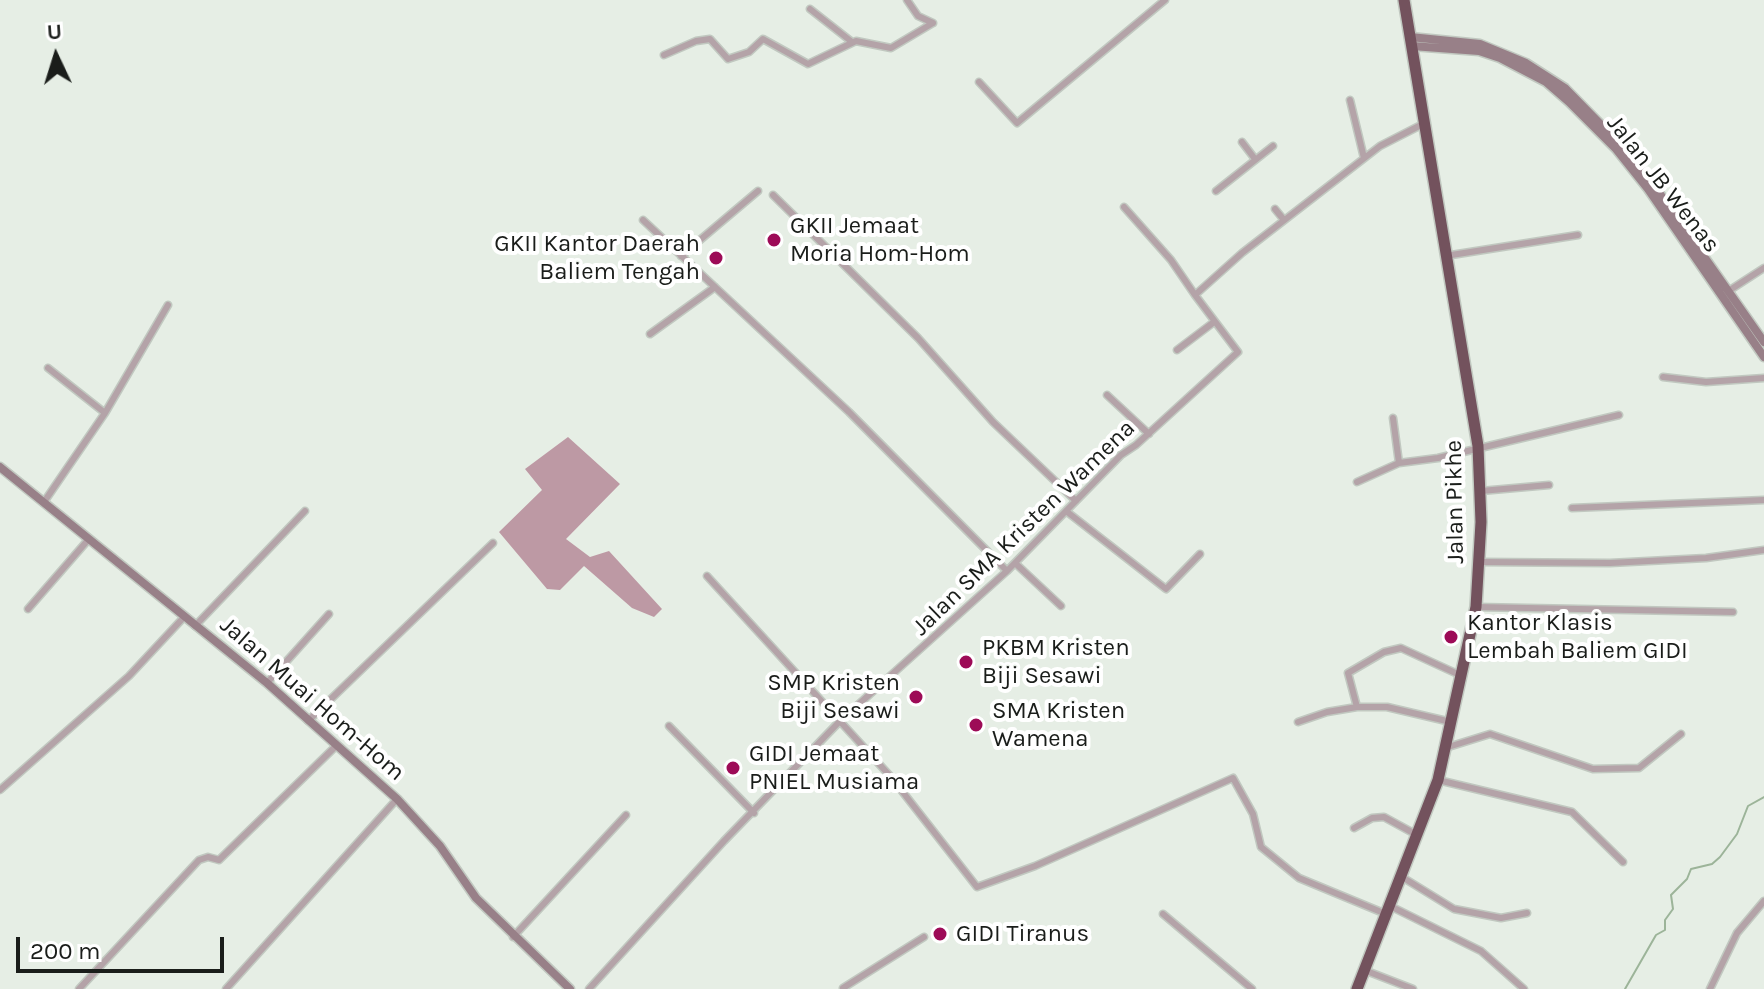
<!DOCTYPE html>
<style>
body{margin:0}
#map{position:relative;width:1764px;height:989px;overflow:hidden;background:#e6eee5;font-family:Karla,sans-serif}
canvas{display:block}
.north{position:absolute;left:16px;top:16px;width:80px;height:80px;-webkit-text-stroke:6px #fff;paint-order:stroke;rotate:356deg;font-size:22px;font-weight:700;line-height:32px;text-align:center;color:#1a1d1a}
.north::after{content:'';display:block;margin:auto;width:28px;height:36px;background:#1a1d1a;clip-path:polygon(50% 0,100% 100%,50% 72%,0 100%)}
.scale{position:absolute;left:16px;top:937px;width:208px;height:36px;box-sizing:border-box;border:4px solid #1a1d1a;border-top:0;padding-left:10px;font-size:24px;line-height:28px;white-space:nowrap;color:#1a1d1a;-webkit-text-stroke:6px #fff;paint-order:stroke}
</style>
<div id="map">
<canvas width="1764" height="989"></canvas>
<div class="north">U</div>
<div class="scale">200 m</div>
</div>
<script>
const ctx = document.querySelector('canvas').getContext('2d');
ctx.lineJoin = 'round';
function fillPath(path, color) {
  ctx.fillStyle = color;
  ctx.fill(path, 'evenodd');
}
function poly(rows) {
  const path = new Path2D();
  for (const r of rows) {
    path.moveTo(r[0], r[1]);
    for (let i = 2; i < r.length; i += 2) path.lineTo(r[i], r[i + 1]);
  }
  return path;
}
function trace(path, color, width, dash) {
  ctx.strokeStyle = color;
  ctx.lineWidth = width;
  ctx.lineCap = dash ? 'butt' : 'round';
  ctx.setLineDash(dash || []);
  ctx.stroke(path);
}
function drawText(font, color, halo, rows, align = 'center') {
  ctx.font = font + ' Karla,sans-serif';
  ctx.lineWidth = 8;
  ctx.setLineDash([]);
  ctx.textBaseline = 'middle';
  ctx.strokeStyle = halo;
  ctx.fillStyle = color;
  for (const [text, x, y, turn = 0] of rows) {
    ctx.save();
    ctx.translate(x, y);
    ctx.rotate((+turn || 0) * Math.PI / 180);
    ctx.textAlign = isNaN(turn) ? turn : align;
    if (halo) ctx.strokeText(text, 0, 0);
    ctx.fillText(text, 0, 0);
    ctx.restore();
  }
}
const forest = poly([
 [568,437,620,484,566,539,590,557,609,551,662,609,654,617,632,608,584,566,560,590,547,589,499,532,542,490,525,469]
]);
const stream = poly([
 [1625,989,1656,935,1665,930,1665,920,1673,909,1671,895,1687,879,1691,869,1712,864,1720,857,1737,834,1748,806,1764,797]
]);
const street = poly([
 [907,0,918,16,933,23],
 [810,9,852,42],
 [664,55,696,41,710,39,728,59,749,52,763,39,808,64,856,41,891,48,933,23],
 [979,82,1017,123,1165,0],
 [1350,100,1364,158],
 [1242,142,1255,159],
 [1216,191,1273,146],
 [773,195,918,338,993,422,1076,501],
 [1124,207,1171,260,1195,295],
 [1275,209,1284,220],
 [643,220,849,412,1007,571],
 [681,256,758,191],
 [1445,256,1578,235],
 [1730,290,1764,268],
 [650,334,715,287],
 [1177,350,1214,322],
 [48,368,105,413],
 [1663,377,1706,382,1764,378],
 [1107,395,1149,434],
 [1393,418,1399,463],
 [1357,482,1399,463,1438,458,1619,415],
 [1481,491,1549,485],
 [44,502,105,413,168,305],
 [1572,508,1764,500],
 [1066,511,1166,589,1200,554],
 [1479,562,1610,563,1706,558,1764,550],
 [1015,563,1061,606],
 [707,576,891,777,977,887,1035,866,1233,778,1253,814,1261,847,1299,878,1386,914],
 [1476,607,1733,612],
 [28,609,88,540],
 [195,626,305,511],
 [267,683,329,614],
 [1357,707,1348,673,1384,652,1401,648,1462,676],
 [308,721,493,543],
 [1298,722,1327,712,1357,707,1387,707,1451,722],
 [669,726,754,813],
 [1445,748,1490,734,1593,769,1639,768,1681,734],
 [1438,780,1572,812,1623,862],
 [0,790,129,676,185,616],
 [1354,828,1372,818,1384,817,1417,835],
 [1402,877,1454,909,1501,918,1527,913],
 [1390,906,1481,951,1524,989],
 [1163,914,1252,989],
 [513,937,626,815],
 [1364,970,1413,989],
 [843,988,924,937],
 [79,989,199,860,208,857,219,860,337,745],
 [226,989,397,799],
 [589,989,724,841,840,721,1007,571,1121,455,1136,445,1238,352,1195,295,1242,253,1380,146,1423,124],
 [1710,989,1737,933,1764,901]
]);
const secondary = poly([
 [1410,37,1480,44,1526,63,1565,88,1621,145,1653,184,1764,342],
 [1412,46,1479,51,1500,58,1546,82,1569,102,1616,149,1648,189,1764,357],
 [0,467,267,683,397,799,440,846,476,898,570,989]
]);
const highway = poly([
 [1357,989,1438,780,1476,607,1481,522,1478,446,1404,0]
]);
const markers = [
 [774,240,8,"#9d0b57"],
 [716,258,8,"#9d0b57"],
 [1451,637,8,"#9d0b57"],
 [966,662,8,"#9d0b57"],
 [916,697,8,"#9d0b57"],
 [976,725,8,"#9d0b57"],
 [733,768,8,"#9d0b57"],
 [940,934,8,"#9d0b57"]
];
const streetNames = [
 ["Jalan JB Wenas",1663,184,52],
 ["Jalan Pikhe",1455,502,-91],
 ["Jalan SMA Kristen Wamena",1024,528,-44],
 ["Jalan Muai Hom-Hom",312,699,41]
];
const poiNames = [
 ["GKII Jemaat",790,226],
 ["Moria Hom-Hom",790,254],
 ["GKII Kantor Daerah",700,244,"right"],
 ["Baliem Tengah",700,272,"right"],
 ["Kantor Klasis",1467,623],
 ["Lembah Baliem GIDI",1467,651],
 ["PKBM Kristen",982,648],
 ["Biji Sesawi",982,676],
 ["SMP Kristen",900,683,"right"],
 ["Biji Sesawi",900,711,"right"],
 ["SMA Kristen",992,711],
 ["Wamena",992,739],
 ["GIDI Jemaat",749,754],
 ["PNIEL Musiama",749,782],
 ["GIDI Tiranus",956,934]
];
fillPath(forest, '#bd99a4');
trace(stream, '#9cb499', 2);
trace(street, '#c1c8c0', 9);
trace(secondary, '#c1c8c0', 11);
trace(highway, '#c1c8c0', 14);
trace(street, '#b4a3a8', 6);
trace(secondary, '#988088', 8);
trace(highway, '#73525d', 11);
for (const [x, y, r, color] of markers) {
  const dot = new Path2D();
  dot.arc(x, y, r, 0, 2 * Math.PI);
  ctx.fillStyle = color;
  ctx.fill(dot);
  trace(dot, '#fff', 3);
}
drawText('24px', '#1a1d1a', '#fff', streetNames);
drawText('24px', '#1a1d1a', '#fff', poiNames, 'left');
</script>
